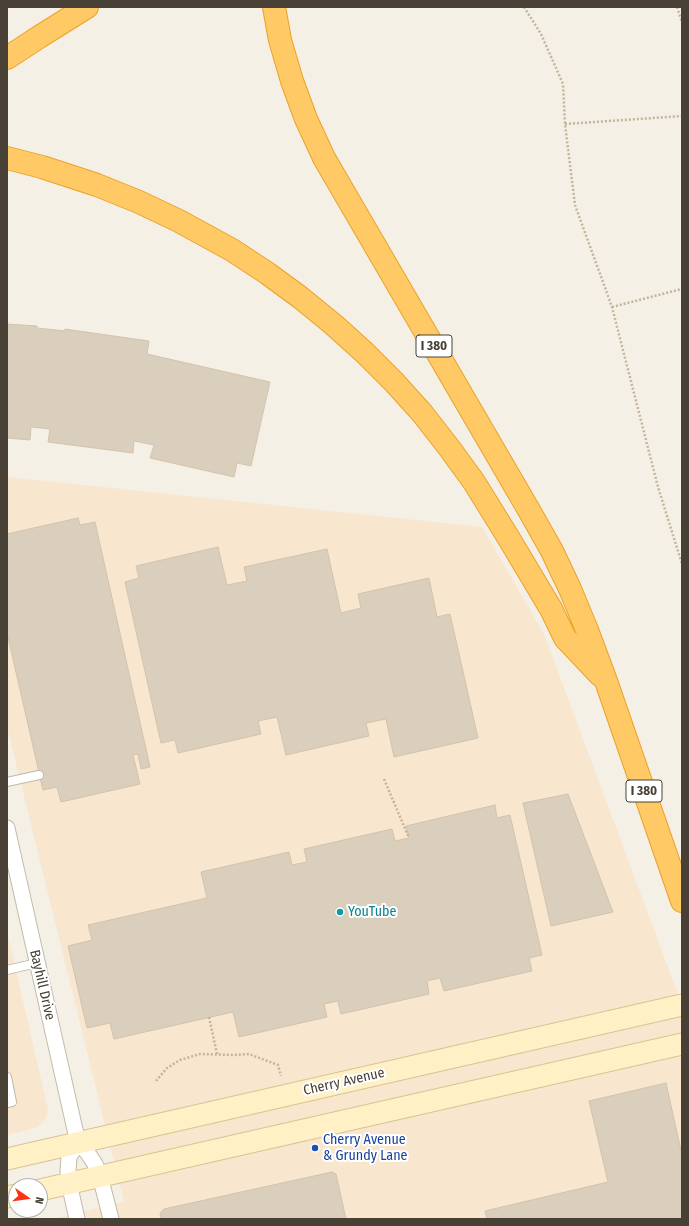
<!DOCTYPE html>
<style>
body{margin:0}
#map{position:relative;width:689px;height:1226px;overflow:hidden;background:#f4f0e6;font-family:"Fira Sans Condensed",sans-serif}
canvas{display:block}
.frame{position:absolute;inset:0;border:8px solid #484035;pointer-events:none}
.north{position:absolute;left:8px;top:1178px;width:40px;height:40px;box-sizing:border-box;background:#fff;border:1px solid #b6b3ae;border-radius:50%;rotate:103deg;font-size:11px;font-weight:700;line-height:16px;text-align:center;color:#484035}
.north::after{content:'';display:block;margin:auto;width:14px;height:18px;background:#ff3212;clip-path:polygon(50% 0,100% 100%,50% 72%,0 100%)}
</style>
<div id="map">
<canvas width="689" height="1226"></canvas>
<div class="frame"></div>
<div class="north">N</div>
</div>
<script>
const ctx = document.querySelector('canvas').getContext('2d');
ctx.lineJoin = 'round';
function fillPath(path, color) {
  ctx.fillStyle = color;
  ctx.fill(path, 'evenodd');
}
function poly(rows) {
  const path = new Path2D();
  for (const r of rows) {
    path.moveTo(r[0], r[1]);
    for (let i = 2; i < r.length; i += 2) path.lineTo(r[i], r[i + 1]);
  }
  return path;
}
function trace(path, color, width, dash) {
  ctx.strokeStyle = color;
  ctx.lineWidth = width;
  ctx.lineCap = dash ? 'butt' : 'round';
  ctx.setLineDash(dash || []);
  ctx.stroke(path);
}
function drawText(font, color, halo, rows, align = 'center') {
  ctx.font = font + ' "Fira Sans Condensed",sans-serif';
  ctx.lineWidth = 4;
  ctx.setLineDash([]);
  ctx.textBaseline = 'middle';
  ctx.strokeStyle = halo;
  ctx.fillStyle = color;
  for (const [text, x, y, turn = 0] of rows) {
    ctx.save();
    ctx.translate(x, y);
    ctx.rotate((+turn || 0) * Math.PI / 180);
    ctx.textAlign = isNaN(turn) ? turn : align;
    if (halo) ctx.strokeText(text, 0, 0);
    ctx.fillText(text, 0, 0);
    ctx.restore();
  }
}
const commercial = poly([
 [7,477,482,527,544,634,682,1005,682,1219,52,1219,124,1202,7,727],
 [7,931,48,1110,45,1120,36,1128,7,1135]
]);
const building = poly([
 [7,324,37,326,37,328,65,331,65,329,149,341,147,354,270,382,251,466,237,463,234,477,150,458,154,445,134,441,133,453,48,442,50,429,31,427,30,440,7,438,7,324],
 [78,518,80,525,95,522,150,767,141,769,138,754,133,755,140,784,61,802,57,787,43,790,7,633,7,534,78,518],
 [218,547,227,585,247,581,244,567,327,549,341,613,361,608,358,594,429,578,437,617,450,614,478,738,394,757,386,719,366,723,369,736,286,755,277,717,258,721,261,734,178,753,175,740,161,743,125,582,139,578,136,566,218,547],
 [568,794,613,912,551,926,523,803,568,794],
 [495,805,497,818,510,815,542,955,529,958,532,971,444,991,440,978,427,981,429,994,341,1014,338,1001,324,1004,327,1017,239,1037,233,1012,114,1039,110,1023,87,1028,68,946,92,940,88,925,207,898,201,872,289,852,292,865,307,862,304,849,392,829,395,841,409,838,406,826,495,805],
 [666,1083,682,1155,682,1219,487,1219,485,1211,608,1182,589,1101,666,1083],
 [332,1172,336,1174,346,1219,161,1219,160,1213,164,1209,332,1172]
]);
const path = poly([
 [524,7,541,34,563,84,565,124,575,205,612,307,658,487,682,564],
 [677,7,682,22],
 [565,124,682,116],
 [612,307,682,289],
 [384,779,409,838],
 [209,1017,217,1054],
 [156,1081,167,1068,180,1060,200,1054,234,1055,249,1054,278,1065,281,1076]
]);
const lane = poly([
 [7,782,39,775],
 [7,970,37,963],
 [7,1077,12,1102,7,1103]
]);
const street = poly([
 [7,828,78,1143,87,1152,95,1164,100,1176,111,1219],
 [77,1219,69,1183,68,1171,69,1157,78,1143]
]);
const secondary = poly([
 [7,1159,682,1005],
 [40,1190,682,1044],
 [7,1197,16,1195]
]);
const highway = poly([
 [274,7,280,40,292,81,306,119,324,158,530,512,552,551,570,589,587,630,606,681,682,901],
 [7,58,39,37,87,7],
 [7,158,42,167,97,185,139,202,179,221,232,250,267,273,301,298,334,325,365,353,394,382,422,413,450,449,474,482,508,537,551,609,565,638,600,675]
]);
const markers = [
 [340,912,4,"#0f9aa8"],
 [315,1148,4,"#1a4fb4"]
];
const shields = [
 [434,346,36],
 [644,791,36]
];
const shieldNames = [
 ["I 380",434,346],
 ["I 380",644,791]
];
const cultureNames = [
 ["YouTube",348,912]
];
const streetNames = [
 ["Bayhill Drive",42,985,77],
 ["Cherry Avenue",344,1082,-13]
];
const transitNames = [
 ["Cherry Avenue",323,1140],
 ["& Grundy Lane",323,1156]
];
fillPath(commercial, '#f8e6cf');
fillPath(building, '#dacebd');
trace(building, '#d3c3ad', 1);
trace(lane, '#c1b8a8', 10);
trace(street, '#c1b8a8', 17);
trace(secondary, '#d8c492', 23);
trace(highway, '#eba12a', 24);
trace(path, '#c4b498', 2.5, [2, 2]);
trace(lane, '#fff', 8);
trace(street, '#fff', 15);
trace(secondary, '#fff0c5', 21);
trace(highway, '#ffca66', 22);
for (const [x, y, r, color] of markers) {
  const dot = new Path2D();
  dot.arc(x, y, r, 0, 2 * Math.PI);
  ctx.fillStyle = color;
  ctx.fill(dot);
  trace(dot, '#fff', 1.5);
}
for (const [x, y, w] of shields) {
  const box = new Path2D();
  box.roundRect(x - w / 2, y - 11, w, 22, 3);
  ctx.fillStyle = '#fff';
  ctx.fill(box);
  trace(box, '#484035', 1);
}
drawText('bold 13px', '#484035', null, shieldNames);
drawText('14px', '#0d838f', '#fff', cultureNames, 'left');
drawText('14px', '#484035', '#fff', streetNames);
drawText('14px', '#164399', '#fff', transitNames, 'left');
</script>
